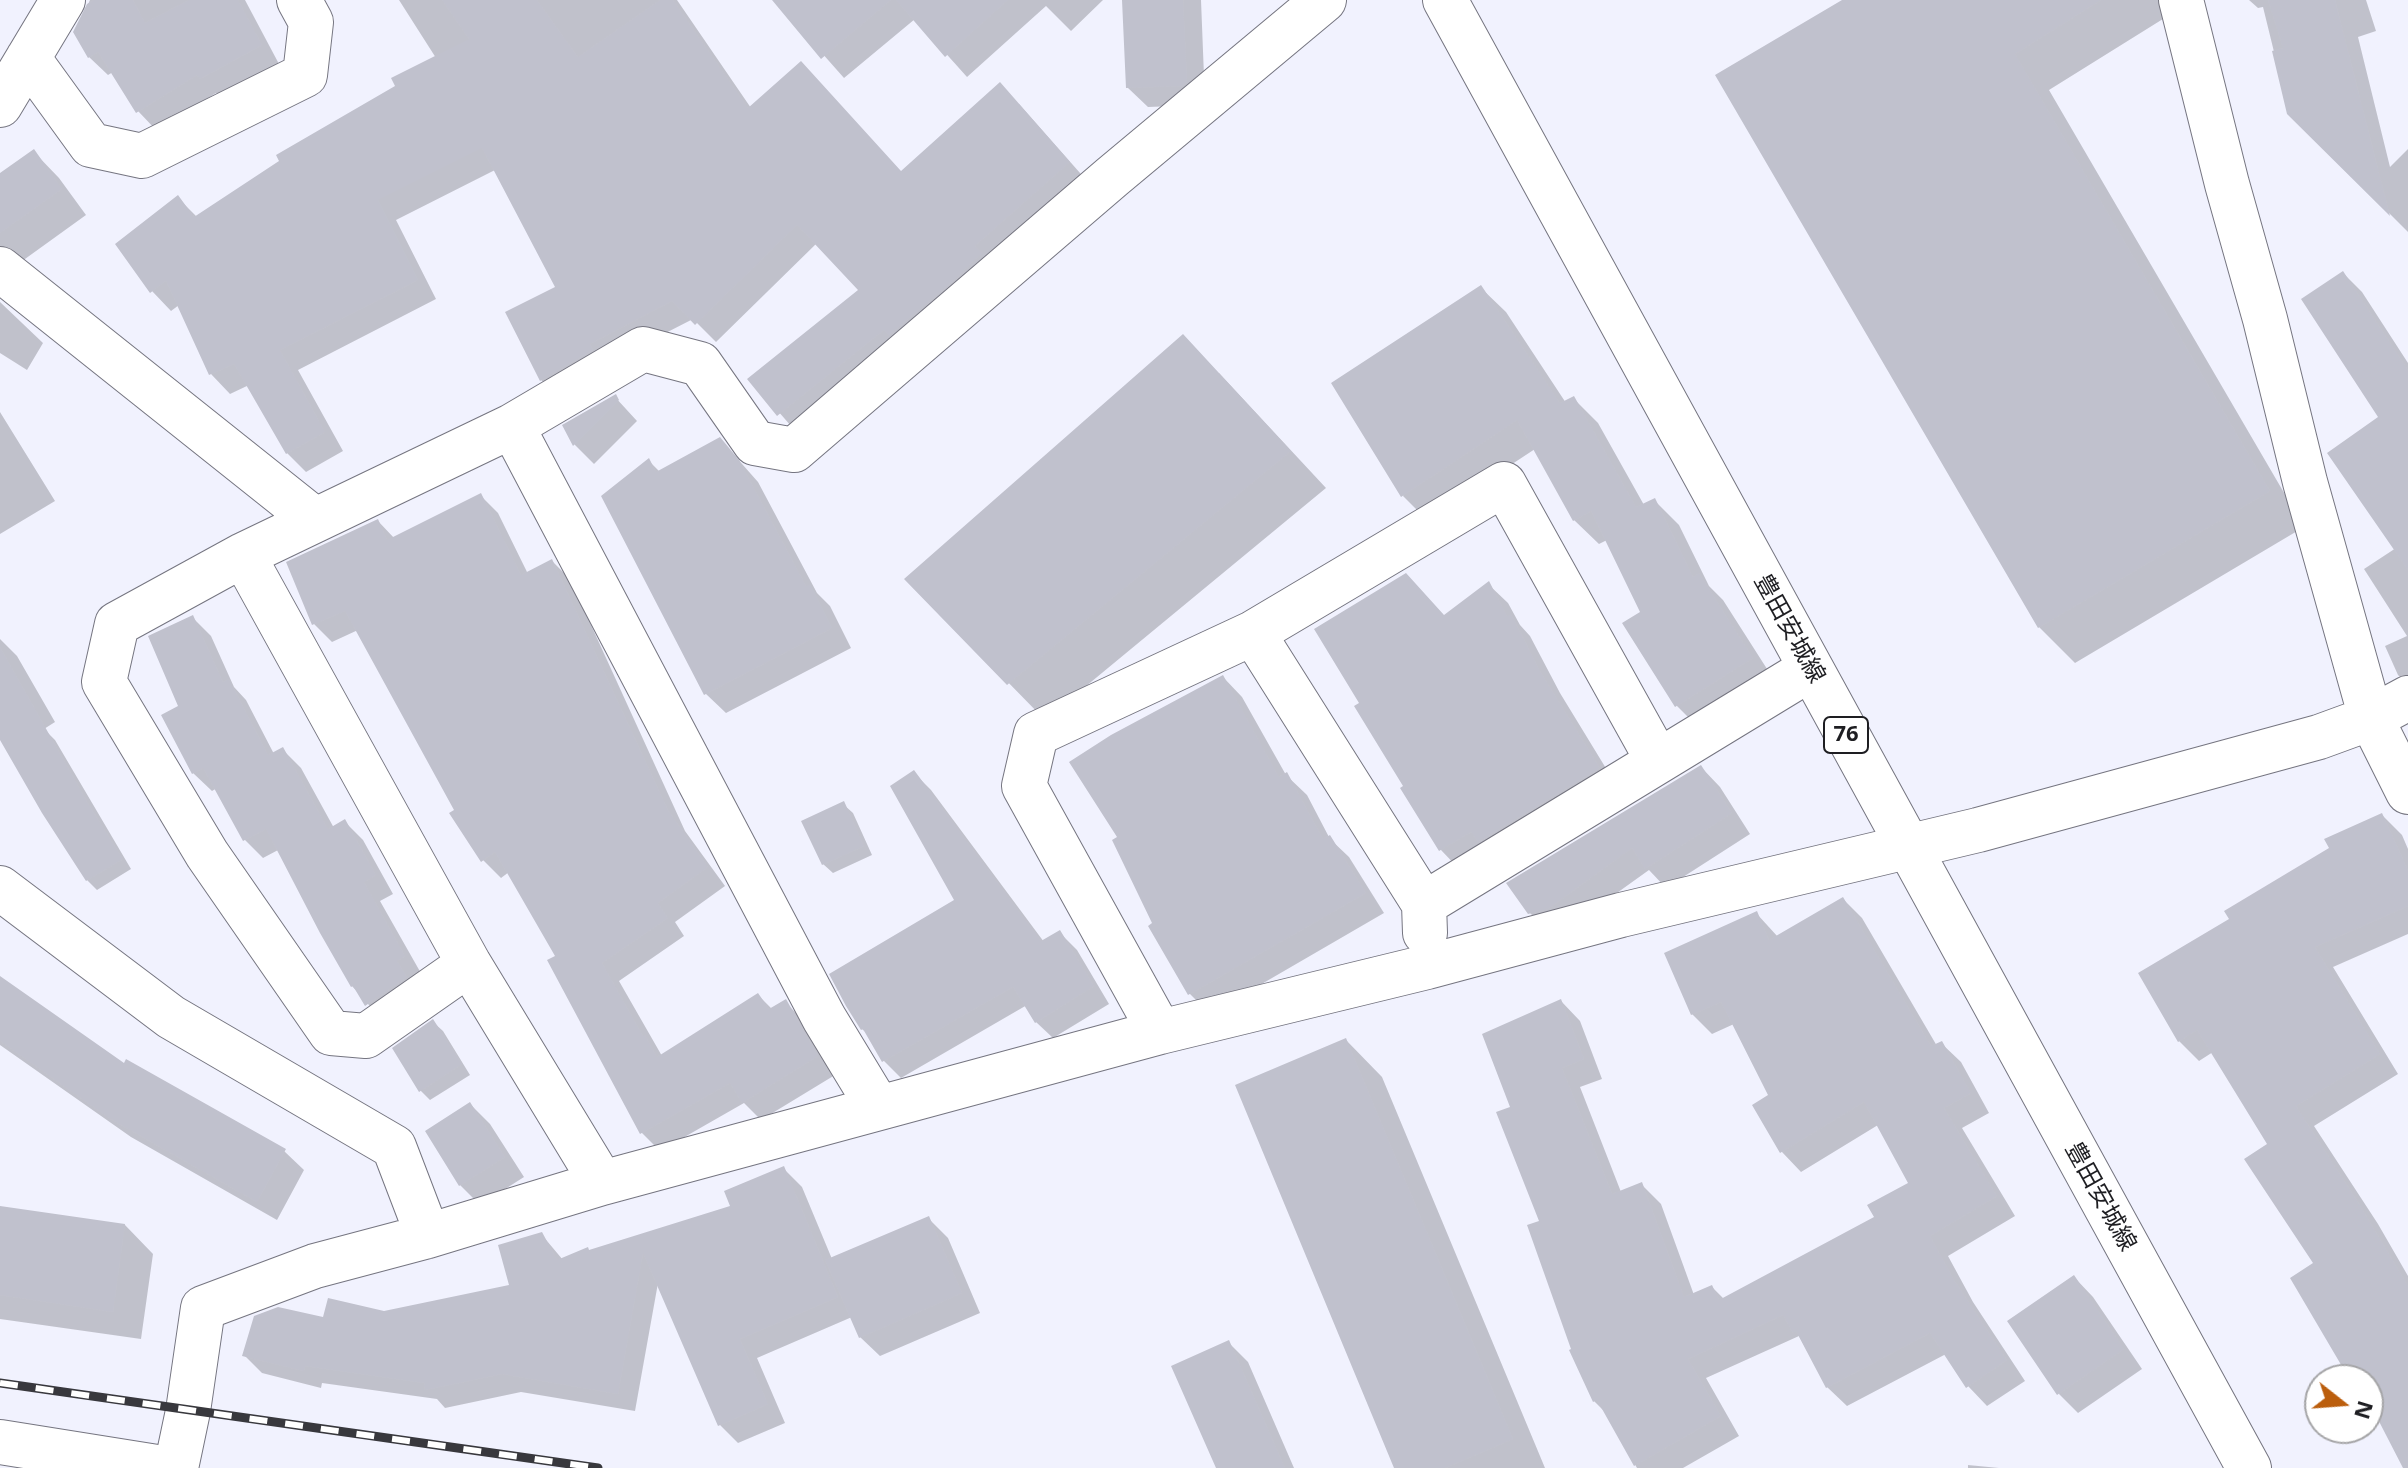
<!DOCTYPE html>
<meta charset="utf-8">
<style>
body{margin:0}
#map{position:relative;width:2408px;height:1468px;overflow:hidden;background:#f1f2fe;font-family:"Open Sans",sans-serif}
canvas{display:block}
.north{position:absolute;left:2304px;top:1364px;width:80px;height:80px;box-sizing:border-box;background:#fff;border:2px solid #a5a5a7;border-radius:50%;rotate:107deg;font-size:22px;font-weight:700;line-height:32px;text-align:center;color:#1e1e22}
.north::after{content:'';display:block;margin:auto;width:28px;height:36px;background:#bb5e0d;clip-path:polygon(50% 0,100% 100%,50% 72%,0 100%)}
</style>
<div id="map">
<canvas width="2408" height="1468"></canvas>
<div class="north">N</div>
</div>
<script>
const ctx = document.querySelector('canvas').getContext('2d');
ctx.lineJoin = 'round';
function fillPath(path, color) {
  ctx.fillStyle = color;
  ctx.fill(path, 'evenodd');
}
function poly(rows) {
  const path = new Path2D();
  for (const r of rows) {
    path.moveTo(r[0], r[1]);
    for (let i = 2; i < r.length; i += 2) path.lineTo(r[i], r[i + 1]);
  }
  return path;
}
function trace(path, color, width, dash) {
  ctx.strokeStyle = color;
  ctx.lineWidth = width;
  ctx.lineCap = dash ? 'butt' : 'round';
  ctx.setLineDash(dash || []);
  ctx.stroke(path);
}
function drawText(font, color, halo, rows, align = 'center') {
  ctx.font = font + ' "Open Sans","Noto Sans JP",sans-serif';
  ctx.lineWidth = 6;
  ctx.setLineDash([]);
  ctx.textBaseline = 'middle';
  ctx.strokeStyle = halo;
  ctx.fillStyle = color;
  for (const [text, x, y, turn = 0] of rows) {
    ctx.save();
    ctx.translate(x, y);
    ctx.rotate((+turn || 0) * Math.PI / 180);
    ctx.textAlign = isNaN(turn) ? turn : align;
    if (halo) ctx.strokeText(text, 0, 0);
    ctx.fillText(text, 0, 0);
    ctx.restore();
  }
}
const shadow = poly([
 [90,0,245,0,279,64,220,96,216,93,156,130,138,111,113,72,108,75,89,57,75,32],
 [399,0,677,0,751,108,902,173,1019,104,1088,182,798,434,750,379,861,290,817,243,716,342,693,319,607,363,560,399,541,380,558,288,495,170,396,220,436,299,298,370,343,451,306,472,287,453,249,385,230,394,211,374,179,305,171,311,152,291,178,198,197,217,398,87,436,58],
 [775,0,1103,0,1071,31,1046,6,967,77,915,19,844,78],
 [1124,0,1201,0,1205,102,1202,105,1148,107,1128,88],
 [1846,0,2174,0,2179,9,2049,90,2304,527,2075,663,2039,627],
 [2249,0,2366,0,2376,31,2358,37,2390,167,2408,149,2408,232,2289,113,2263,7,2258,8],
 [34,152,59,178,86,215,0,277,0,176],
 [2343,273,2362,292,2408,363,2408,685,2398,675,2385,646,2407,636,2364,569,2396,548,2381,417],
 [1481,288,1506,312,1566,403,1574,399,1598,423,1644,505,1654,500,1679,525,1709,586,1723,600,1776,683,1702,731,1677,706,1625,624,1642,612,1607,540,1599,544,1574,520,1535,449,1427,520,1403,496],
 [0,302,43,343,27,370,0,353],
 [1219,373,1326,488,1045,720,907,579],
 [615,397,637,421,594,464,574,444],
 [0,412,55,501,0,534],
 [720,439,758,482,817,593,830,606,851,648,726,713,706,694,649,461,660,472],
 [480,495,498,513,528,574,552,561,570,579,685,831,725,886,675,922,684,936,619,981,662,1056,758,995,772,1009,785,1002,803,1020,835,1075,761,1120,744,1103,660,1151,642,1133,558,956,509,872,501,878,483,860,358,630,332,642,314,624,378,521,395,539],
 [1488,584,1508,603,1520,625,1530,636,1560,693,1618,788,1460,870,1441,850,1445,617],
 [193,618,211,636,234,687,246,700,274,754,282,749,301,768,334,828,345,822,363,840,393,894,380,901,422,975,385,1023,352,986,280,849,263,858,245,840,217,788,212,791,193,773,180,707],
 [0,639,17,656,55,722,44,729,55,740,131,869,97,890,87,880,9,751,0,719],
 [1223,677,1242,697,1286,775,1307,795,1330,839,1349,857,1384,913,1210,1014,1190,994,1151,927,1155,924,1120,838],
 [1701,767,1720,787,1750,834,1666,888,1649,870,1568,928,1550,933,1530,913],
 [914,773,931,790,1044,942,1060,933,1077,950,1109,1004,1053,1038,1036,1022,1027,1005,901,1078,884,1061,870,1036,862,1029,957,900],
 [843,804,853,813,872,855,833,873,823,864],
 [2382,815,2402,835,2408,849,2408,934,2333,967,2398,1074,2314,1126,2378,1224,2408,1276,2408,1463,2368,1398,2368,1380,2353,1380,2316,1264,2269,1144,2213,1052,2199,1061,2179,1041,2232,919],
 [1843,899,1862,918,1937,1046,1941,1043,1961,1062,1989,1113,1962,1128,2015,1216,1948,1256,1973,1302,2025,1381,1987,1406,1968,1386,1946,1354,1847,1406,1827,1387,1799,1336,1706,1378,1739,1436,1683,1468,1637,1468,1606,1413,1594,1401,1542,1222,1512,1108,1561,1001,1580,1021,1602,1079,1580,1087,1621,1192,1642,1185,1661,1204,1694,1295,1712,1287,1724,1299,1877,1218,1910,1184,1878,1125,1801,1172,1782,1152,1754,1106,1770,1096,1734,1024,1712,1034,1692,1014,1757,914,1778,937],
 [0,978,124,1066,284,1151,304,1170,277,1220,131,1137,0,1045],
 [433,1022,443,1031,470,1075,430,1100,420,1090],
 [1346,1040,1382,1077,1545,1468,1396,1468],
 [470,1104,490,1124,524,1177,480,1205,460,1185],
 [784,1169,802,1187,832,1259,928,1218,948,1238,980,1313,880,1356,860,1337,852,1317,757,1358,785,1423,738,1443,720,1425,658,1283,635,1411,521,1392,445,1408,437,1399,322,1383,321,1388,262,1373,244,1355,325,1319,384,1313,512,1287,542,1235,563,1260,732,1207],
 [0,1208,125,1225,153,1254,141,1339,0,1319],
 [2074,1277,2093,1297,2142,1369,2078,1413,2059,1394],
 [1229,1343,1248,1362,1294,1468,1218,1468],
 [1968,1465,1999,1468,1968,1468]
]);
const building = poly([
 [94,0,133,0,145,23,189,0,238,0,262,45,200,79,197,75,136,113,98,52,88,58,73,32,87,4],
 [442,0,537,0,578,57,660,0,673,0,748,108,801,61,901,171,1000,82,1070,162,975,246,982,253,952,282,889,335,884,330,777,416,747,379,858,290,797,225,695,325,672,301,590,344,593,350,540,381,505,312,555,287,482,148,378,200,418,280,280,350,325,432,286,454,234,364,209,375,166,281,150,293,115,244,178,195,194,217,279,161,276,155,395,86,391,78,469,39],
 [772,0,891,0,821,59],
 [896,0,1008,0,945,57],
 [1122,0,1183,0,1187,82,1182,86,1126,88],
 [1842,0,2101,0,2015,54,2270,491,2038,628,1715,75],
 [2268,0,2335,0,2390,216,2287,114,2272,51,2283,48],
 [34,149,62,189,0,233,0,173],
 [2343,271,2408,370,2408,570,2327,453,2378,417,2301,299],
 [1481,285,1560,403,1574,396,1636,507,1655,498,1693,577,1699,573,1753,658,1675,707,1622,623,1640,612,1591,511,1573,521,1517,420,1401,497,1331,383],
 [1183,334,1291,451,1007,685,904,579],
 [616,394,619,400,573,446,562,425],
 [720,437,739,460,806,586,810,584,832,628,704,695,601,496,649,458,656,472],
 [481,493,521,575,552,559,668,810,708,867,658,903,668,918,602,963,643,1036,645,1035,657,1057,758,993,769,1009,786,999,818,1056,742,1103,730,1083,640,1134,547,960,555,956,495,852,481,862,449,813,454,810,345,611,312,625,286,562,378,519,387,540],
 [1406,573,1444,615,1489,581,1507,616,1511,614,1540,671,1600,768,1478,842,1471,832,1439,851,1400,788,1403,786,1354,706,1359,703,1314,629],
 [193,615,223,682,229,679,268,755,283,747,328,829,345,819,376,875,364,882,405,956,397,961,407,977,365,1006,353,986,351,987,320,933,266,829,243,841,203,768,192,774,161,715,178,706,148,636],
 [0,647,89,805,123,859,86,881,42,813,0,740],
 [1223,675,1279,777,1287,772,1323,839,1330,835,1366,893,1188,995,1148,926,1152,923,1112,840,1117,837,1069,762,1111,735],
 [1701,765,1732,813,1645,869,1632,848,1548,909,1528,914,1506,883],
 [914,770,1041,941,1060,930,1094,986,1035,1023,1013,987,882,1062,863,1029,861,1030,846,1006,829,974,954,900,890,786],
 [844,801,864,846,822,865,801,821],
 [2382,813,2408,870,2408,906,2315,947,2380,1054,2296,1106,2358,1202,2408,1286,2408,1468,2403,1468,2368,1400,2368,1380,2350,1380,2290,1278,2313,1263,2244,1159,2267,1144,2197,1030,2178,1042,2138,973,2229,919,2224,911,2329,848,2324,839],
 [1843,897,1931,1046,1942,1041,1971,1093,1944,1108,1997,1196,1930,1236,1954,1280,2007,1360,1966,1388,1930,1333,1826,1388,1796,1331,1793,1333,1783,1315,1688,1359,1721,1416,1634,1466,1597,1400,1593,1402,1569,1350,1571,1349,1527,1225,1539,1221,1496,1112,1510,1107,1482,1034,1561,999,1584,1059,1562,1068,1612,1194,1642,1182,1684,1297,1712,1285,1719,1300,1874,1217,1867,1205,1908,1183,1864,1102,1780,1153,1752,1105,1768,1095,1721,1002,1691,1015,1664,953,1757,911,1769,940],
 [0,976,124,1063,126,1059,286,1149,257,1202,109,1118,0,1041],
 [433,1019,462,1064,419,1092,392,1048],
 [1346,1038,1513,1439,1445,1468,1394,1468,1235,1085],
 [470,1102,505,1157,459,1186,425,1131],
 [784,1166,838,1297,740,1339,768,1404,718,1426,643,1253,618,1394,502,1374,425,1390,424,1383,305,1366,304,1371,242,1356,254,1316,278,1307,323,1317,328,1298,384,1311,509,1285,498,1245,542,1232,557,1260,588,1247,589,1250,730,1206,724,1191],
 [0,1206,125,1224,113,1312,0,1295],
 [929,1216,962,1293,859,1338,825,1260],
 [2074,1275,2124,1349,2057,1395,2007,1321],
 [1229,1340,1285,1468,1216,1468,1171,1366]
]);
const minor = poly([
 [2181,0,2227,184,2265,319,2305,482,2371,718,2408,792],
 [28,58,91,145,142,156,305,75,311,22,299,0],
 [0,105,63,0],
 [0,269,315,520],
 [512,426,643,349,700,364,755,443,794,450,1112,177,1324,0],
 [243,555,117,624,104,682,207,854,331,1033,366,1036,469,964],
 [0,888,171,1017,394,1147,428,1236],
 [1424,904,1253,633,1504,484,1658,761],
 [1425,933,1424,904,1810,669],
 [1160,1032,1024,786,1036,734,1253,633],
 [602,1183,469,964,243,555,512,426,824,1018,878,1107],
 [0,1442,163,1468],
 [176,1468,188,1411,203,1308,315,1266,428,1236,602,1183,1160,1032,1427,967,1621,915,1978,830,2319,737,2371,718,2408,698]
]);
const major = poly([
 [1445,0,2249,1468]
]);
const rail = poly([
 [0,1383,598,1468]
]);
const shields = [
 [1846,735,44]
];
const shieldNames = [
 ["76",1846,735]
];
const streetNames = [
 ["豊田安城線",1789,629,61],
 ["豊田安城線",2100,1197,61]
];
fillPath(shadow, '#0003');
fillPath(building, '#c0c1cd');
trace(minor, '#757580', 46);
trace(major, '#757580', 46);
trace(minor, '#fff', 44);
trace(major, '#fff', 44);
trace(rail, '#38383d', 9);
trace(rail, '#fff', 6, [18]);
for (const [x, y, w] of shields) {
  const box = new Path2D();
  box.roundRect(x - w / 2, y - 18, w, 36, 6);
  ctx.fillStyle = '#fff';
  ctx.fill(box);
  trace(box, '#1e1e22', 2);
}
drawText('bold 22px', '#1e1e22', null, shieldNames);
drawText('24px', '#1e1e22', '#fff', streetNames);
</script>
